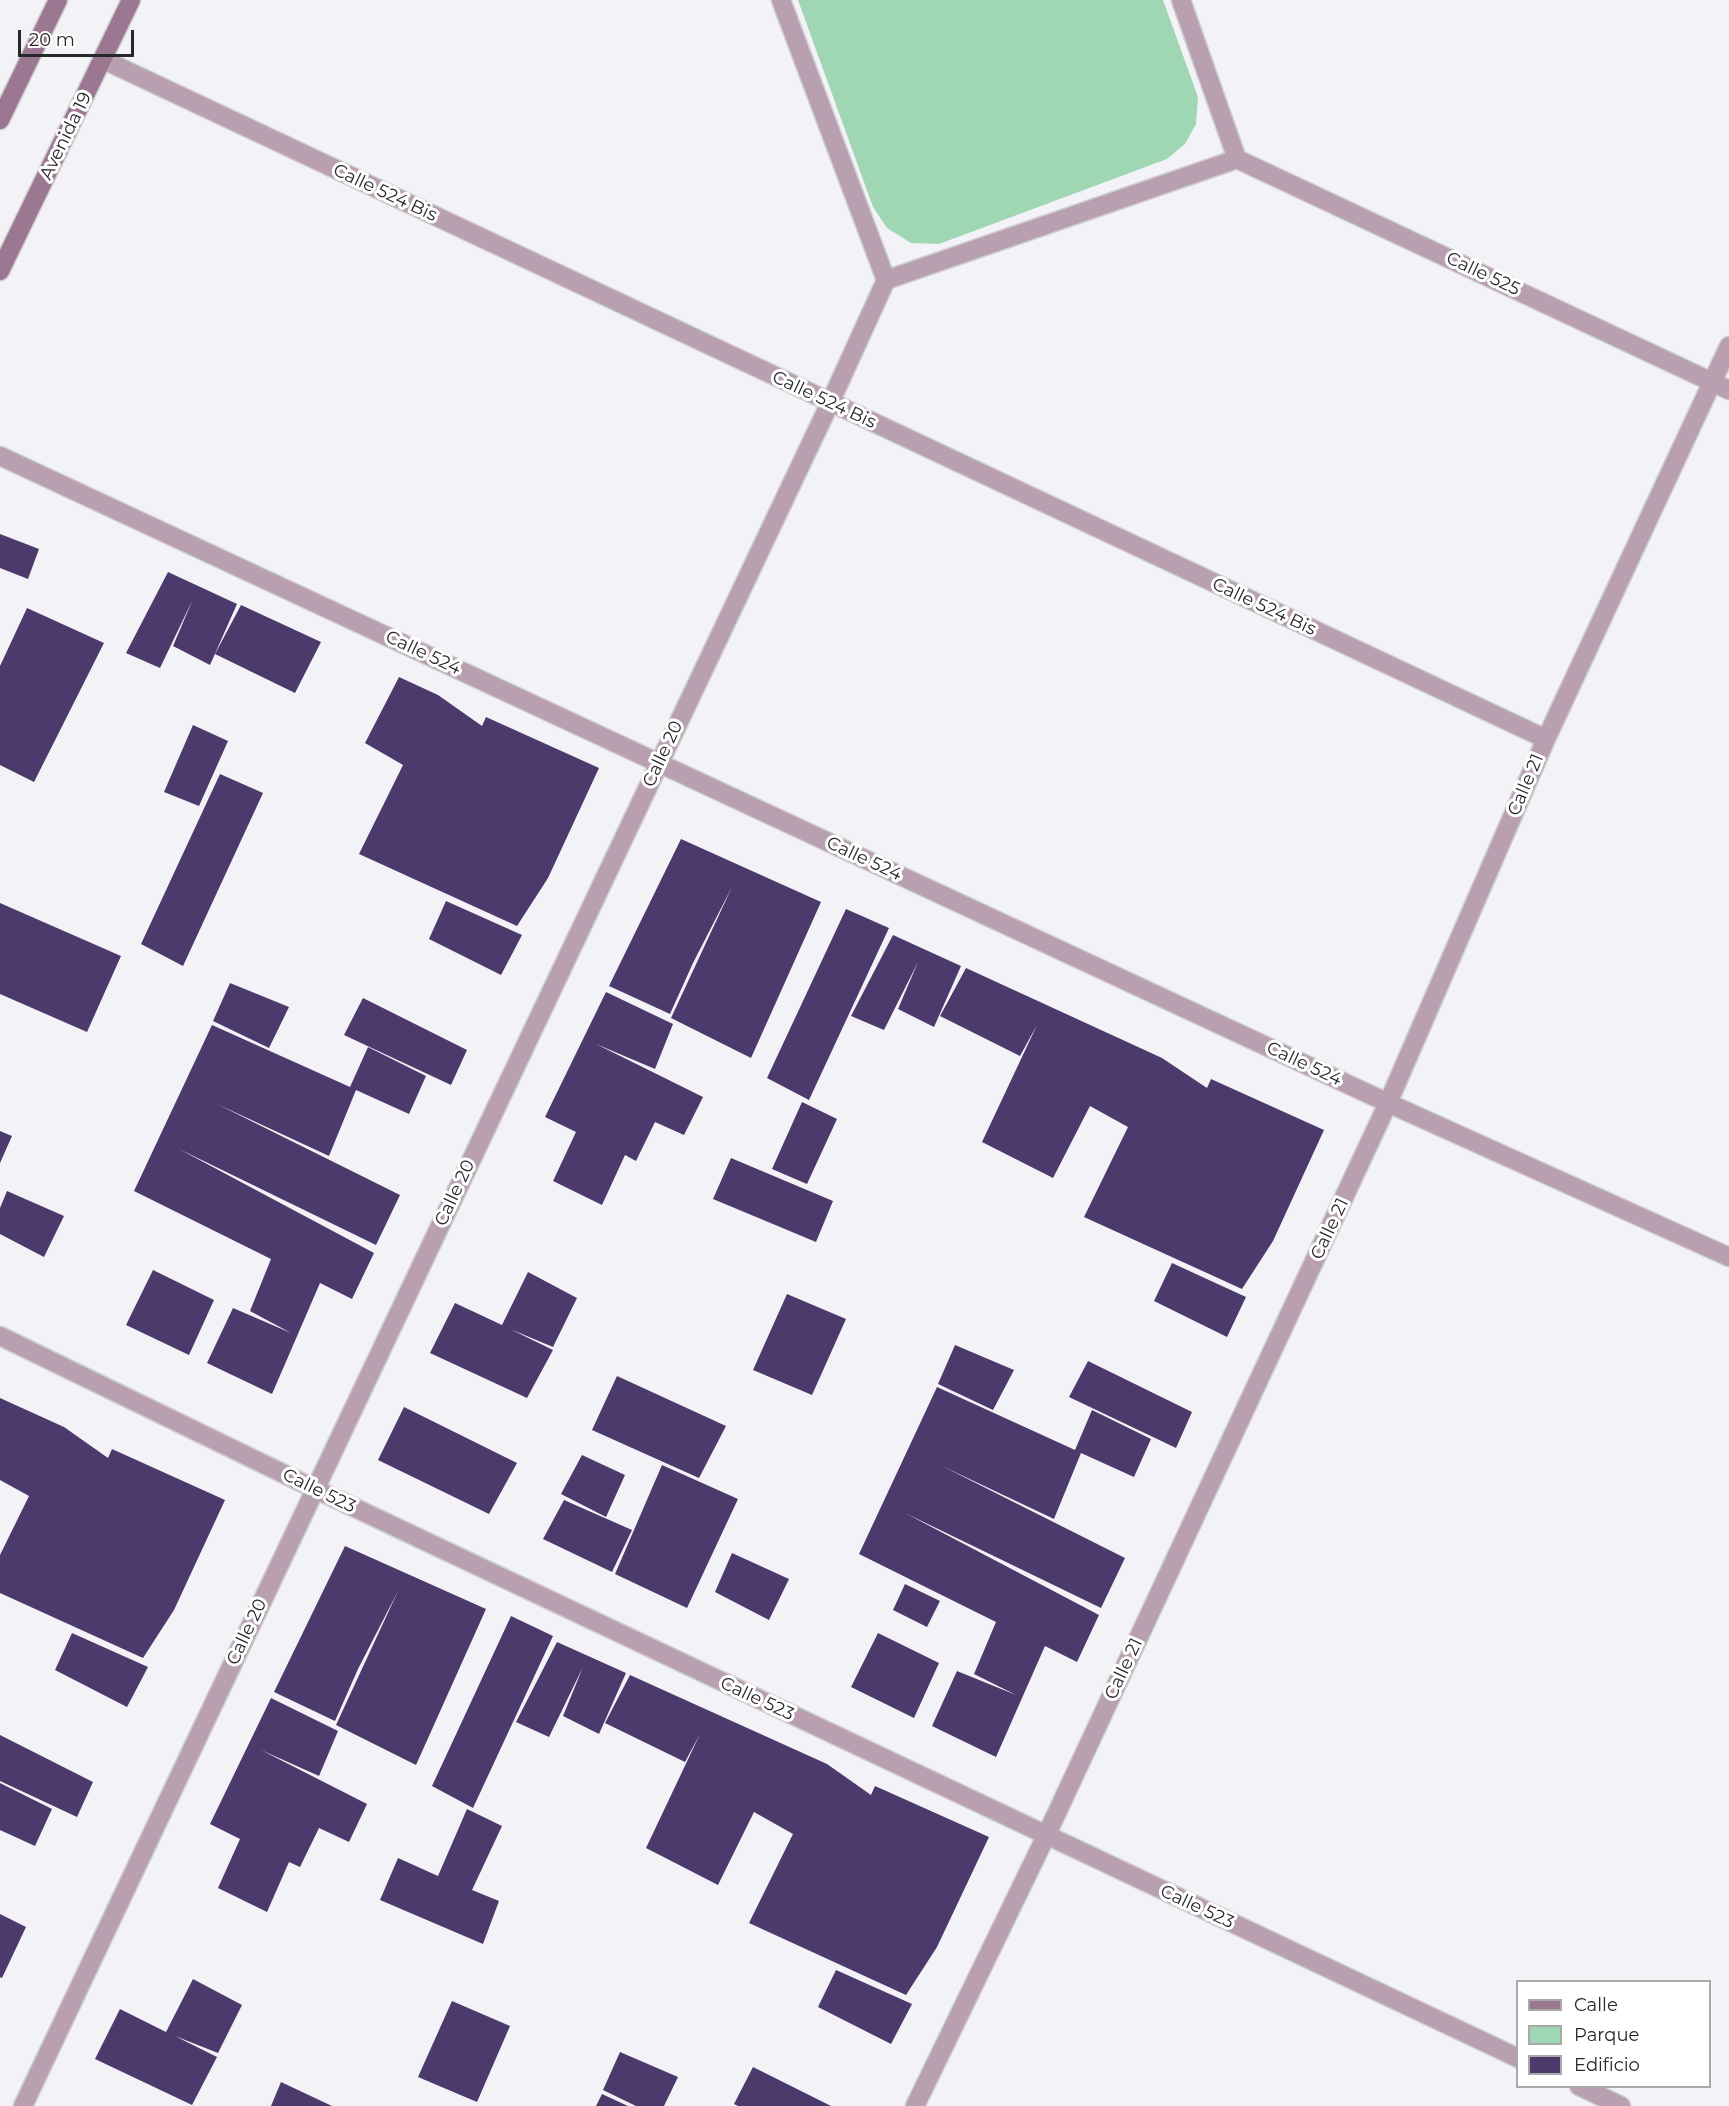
<!DOCTYPE html>
<style>
body{margin:0}
#map{position:relative;width:1729px;height:2106px;overflow:hidden;background:#f3f2f6;font-family:Montserrat,sans-serif}
canvas{display:block}
.legend{position:absolute;left:1516px;top:1980px;width:195px;height:108px;box-sizing:border-box;background:#fff;border:2px solid #a9a9aa;margin:0;padding:8px 10px;list-style:none;font-size:18px;color:#28282a}
.legend li{display:flex;align-items:center;gap:12px;height:30px}
.legend b{width:30px;border:2px solid #a9a9aa}
.scale{position:absolute;left:18px;top:30px;width:116px;height:27px;box-sizing:border-box;border:3px solid #28282a;border-top:0;padding-left:8px;font-size:18px;line-height:21px;white-space:nowrap;color:#28282a;-webkit-text-stroke:4px #fff;paint-order:stroke}
</style>
<div id="map">
<canvas width="1729" height="2106"></canvas>
<ul class="legend">
<li><b style="height:8px;background:#9c7791"></b>Calle</li>
<li><b style="height:16px;background:#9fd7b4"></b>Parque</li>
<li><b style="height:16px;background:#4c3a6c"></b>Edificio</li>
</ul>
<div class="scale">20 m</div>
</div>
<script>
const ctx = document.querySelector('canvas').getContext('2d');
ctx.lineJoin = 'round';
function fillPath(path, color) {
  ctx.fillStyle = color;
  ctx.fill(path, 'evenodd');
}
function poly(rows) {
  const path = new Path2D();
  for (const r of rows) {
    path.moveTo(r[0], r[1]);
    for (let i = 2; i < r.length; i += 2) path.lineTo(r[i], r[i + 1]);
  }
  return path;
}
function trace(path, color, width, dash) {
  ctx.strokeStyle = color;
  ctx.lineWidth = width;
  ctx.lineCap = dash ? 'butt' : 'round';
  ctx.setLineDash(dash || []);
  ctx.stroke(path);
}
function drawText(font, color, halo, rows, align = 'center') {
  ctx.font = font + ' Montserrat,sans-serif';
  ctx.lineWidth = 6;
  ctx.setLineDash([]);
  ctx.textBaseline = 'middle';
  ctx.strokeStyle = halo;
  ctx.fillStyle = color;
  for (const [text, x, y, turn = 0] of rows) {
    ctx.save();
    ctx.translate(x, y);
    ctx.rotate((+turn || 0) * Math.PI / 180);
    ctx.textAlign = isNaN(turn) ? turn : align;
    if (halo) ctx.strokeText(text, 0, 0);
    ctx.fillText(text, 0, 0);
    ctx.restore();
  }
}
const green = poly([
 [798,0,1163,0,1198,97,1196,124,1185,144,1167,159,939,244,911,243,887,228,873,207]
]);
const building = poly([
 [0,534,39,549,28,579,0,568],
 [168,572,237,604,210,665,173,646,193,599,160,668,126,653],
 [241,605,321,642,295,693,215,654],
 [27,608,104,643,34,782,0,765,0,666],
 [399,677,438,695,482,726,486,717,599,768,548,878,517,926,359,854,403,765,365,743],
 [193,725,228,741,199,806,164,792],
 [220,774,263,793,183,966,141,944],
 [681,839,821,902,751,1058,671,1018,732,887,693,963,670,1014,609,986],
 [446,901,522,935,501,975,429,939],
 [0,903,121,956,87,1032,0,994],
 [846,909,889,928,809,1100,767,1078],
 [893,935,961,966,934,1027,898,1009,918,962,884,1030,851,1016],
 [966,968,1162,1058,1207,1088,1211,1079,1324,1130,1273,1241,1242,1289,1084,1217,1128,1127,1090,1106,1053,1178,982,1142,1037,1025,1020,1056,940,1016],
 [230,983,289,1007,269,1048,213,1021],
 [606,992,673,1024,655,1069,596,1044,703,1097,684,1135,655,1122,636,1161,625,1155,602,1205,553,1181,576,1132,545,1117],
 [363,998,467,1050,451,1085,344,1035],
 [212,1025,350,1087,368,1047,426,1076,409,1114,356,1090,329,1156,217,1104,400,1195,376,1245,179,1149,374,1253,352,1299,320,1283,272,1394,207,1363,233,1308,291,1333,250,1311,271,1259,134,1191],
 [802,1102,837,1119,807,1184,772,1169],
 [0,1131,12,1136,0,1163],
 [731,1158,833,1201,816,1242,713,1199],
 [7,1191,64,1216,44,1257,0,1234,0,1208],
 [1172,1263,1246,1297,1227,1337,1154,1301],
 [153,1270,214,1300,189,1355,126,1325],
 [528,1272,577,1298,553,1347,510,1329,553,1350,527,1398,430,1353,455,1303,502,1325],
 [787,1294,846,1319,812,1395,753,1370],
 [955,1345,1014,1370,993,1410,938,1384],
 [1088,1361,1192,1412,1176,1448,1069,1397],
 [617,1376,726,1426,699,1478,592,1430],
 [937,1387,1075,1450,1092,1410,1151,1439,1134,1477,1081,1453,1054,1519,942,1466,1125,1558,1101,1608,905,1513,1099,1615,1077,1662,1045,1646,996,1757,932,1726,957,1671,1016,1695,974,1674,996,1622,859,1554],
 [0,1398,64,1427,108,1458,112,1449,225,1500,174,1610,143,1658,0,1593,0,1555,29,1496,0,1480],
 [404,1407,517,1463,489,1514,378,1460],
 [582,1455,625,1475,606,1517,561,1494],
 [662,1465,738,1499,687,1608,615,1574],
 [564,1500,632,1530,612,1572,543,1539],
 [345,1546,486,1609,416,1765,336,1725,398,1591,358,1669,335,1721,274,1692],
 [732,1553,789,1579,769,1620,715,1592],
 [905,1584,940,1601,927,1627,893,1610],
 [511,1616,553,1636,473,1808,432,1786],
 [72,1633,148,1667,127,1707,55,1670],
 [878,1633,939,1663,914,1718,851,1687],
 [557,1642,626,1673,599,1734,563,1716,583,1667,549,1737,516,1722],
 [630,1675,827,1764,871,1795,875,1786,989,1837,937,1947,906,1995,749,1923,793,1834,754,1812,718,1885,646,1848,700,1734,685,1762,605,1723],
 [271,1698,338,1731,319,1776,261,1750,367,1804,349,1842,319,1828,300,1867,289,1862,267,1912,218,1888,240,1839,210,1824],
 [0,1735,93,1782,77,1817,0,1781],
 [0,1783,52,1809,35,1846,0,1830],
 [467,1809,502,1826,472,1890,499,1901,483,1944,380,1900,398,1858,438,1876],
 [0,1914,26,1927,2,1978,0,1977],
 [836,1970,912,2004,891,2044,818,2007],
 [193,1979,242,2005,218,2053,175,2036,217,2057,192,2105,95,2059,120,2009,166,2032],
 [452,2001,510,2026,477,2102,418,2077],
 [620,2052,678,2077,664,2106,636,2106,603,2090],
 [753,2067,831,2106,738,2106,734,2104],
 [281,2082,332,2106,271,2106],
 [602,2094,628,2106,596,2106]
]);
const street = poly([
 [781,0,886,280],
 [104,60,1546,739],
 [1237,159,1729,390],
 [886,280,1237,159,1181,0],
 [0,456,1388,1103,1729,1257],
 [0,1336,315,1489,1518,2058],
 [1579,2086,1621,2106],
 [23,2106,830,403,886,280],
 [915,2106,1046,1836,1388,1103,1546,739,1729,346]
]);
const secondary = poly([
 [0,120,58,0],
 [0,271,131,0]
]);
const streetNames = [
 ["Avenida 19",66,136,-64],
 ["Calle 524 Bis",385,193,25],
 ["Calle 525",1483,274,25],
 ["Calle 524 Bis",824,400,25],
 ["Calle 524 Bis",1264,607,25],
 ["Calle 524",423,653,25],
 ["Calle 20",663,754,-65],
 ["Calle 21",1526,785,-67],
 ["Calle 524",864,859,25],
 ["Calle 524",1304,1064,25],
 ["Calle 20",455,1193,-65],
 ["Calle 21",1330,1229,-65],
 ["Calle 523",319,1491,26],
 ["Calle 20",247,1632,-65],
 ["Calle 21",1124,1669,-65],
 ["Calle 523",757,1699,25],
 ["Calle 523",1197,1907,25]
];
fillPath(green, '#9fd7b4');
fillPath(building, '#4c3a6c');
trace(street, '#ceced1', 21);
trace(secondary, '#ceced1', 21);
trace(street, '#b9a0b1', 18);
trace(secondary, '#9c7791', 18);
drawText('18px', '#28282a', '#fff', streetNames);
</script>
